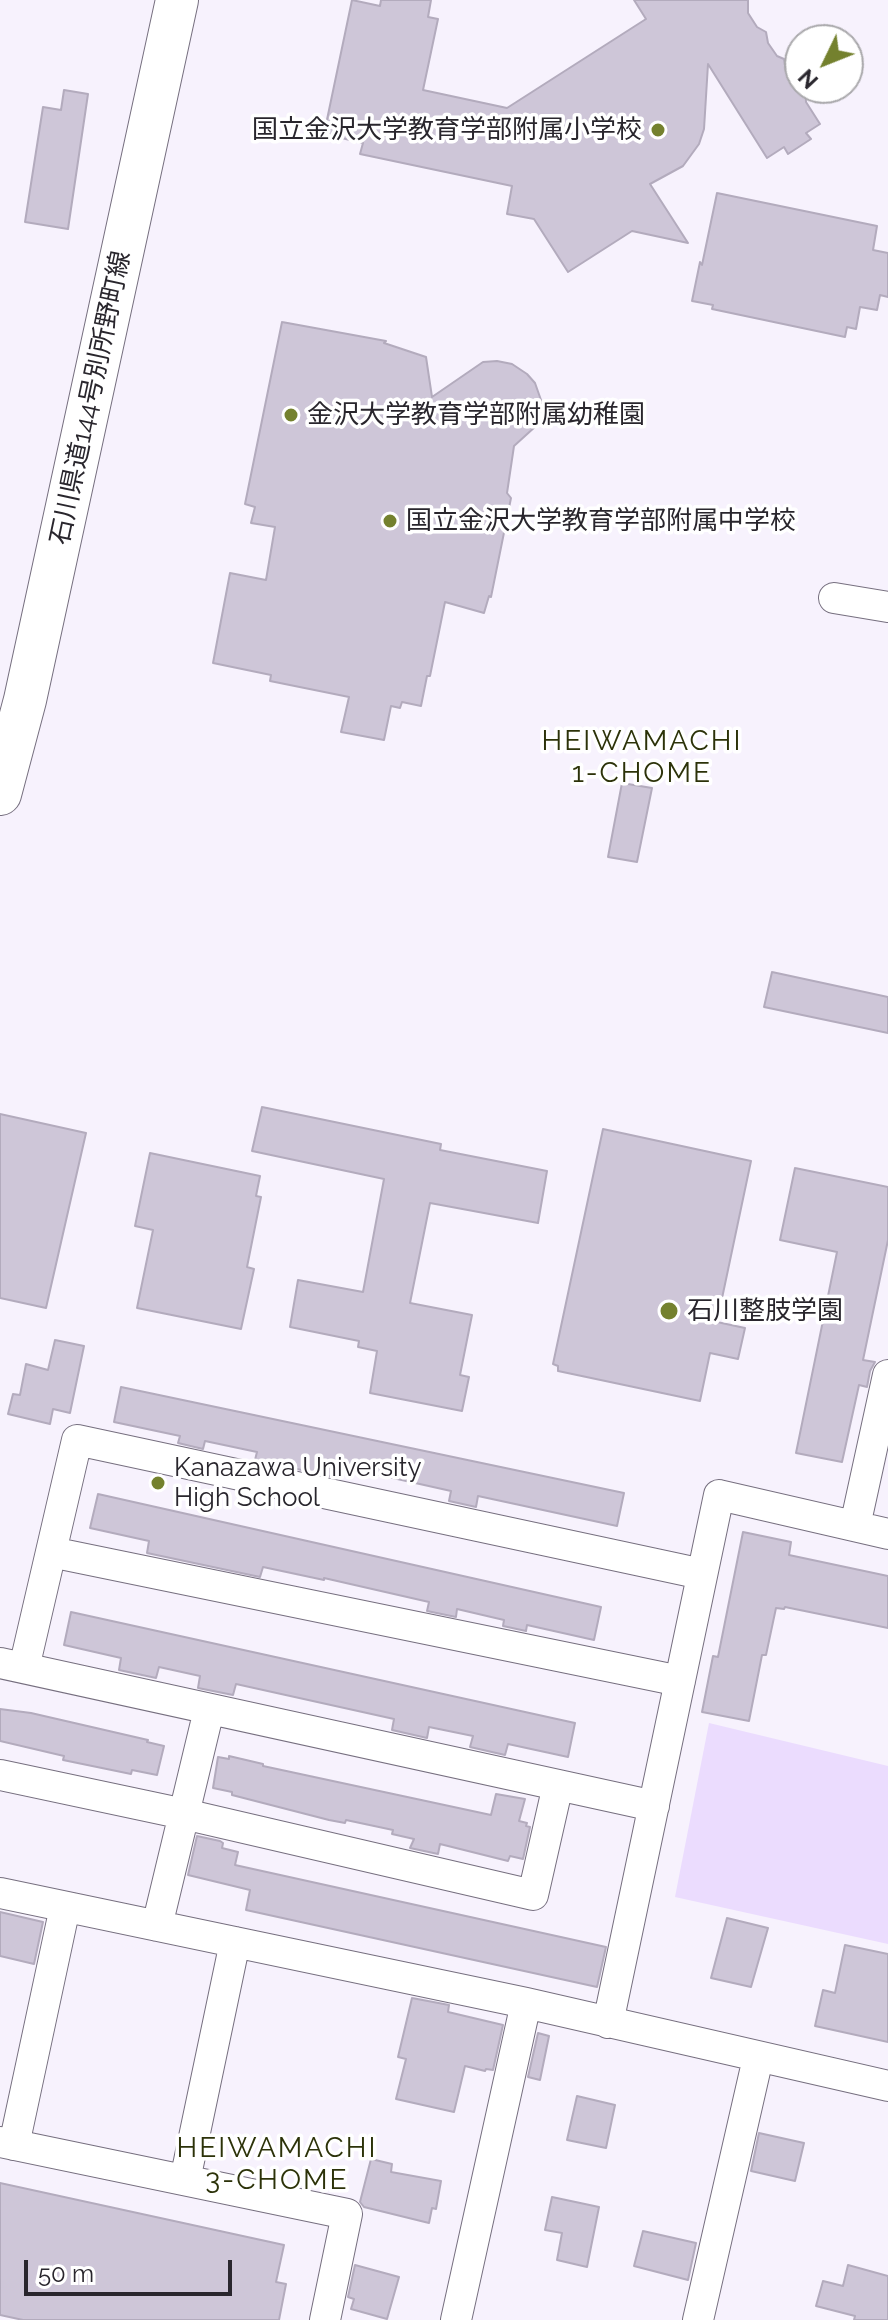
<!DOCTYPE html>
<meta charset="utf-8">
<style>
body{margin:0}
#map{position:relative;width:888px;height:2320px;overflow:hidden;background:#f7f2fd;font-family:Raleway,sans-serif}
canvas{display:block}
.north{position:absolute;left:784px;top:24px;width:80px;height:80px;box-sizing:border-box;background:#fff;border:2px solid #a9a8ab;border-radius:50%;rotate:227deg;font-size:22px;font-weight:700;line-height:32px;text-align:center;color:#29262d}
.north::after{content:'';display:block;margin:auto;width:28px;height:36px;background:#74812e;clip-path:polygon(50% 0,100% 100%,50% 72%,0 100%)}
.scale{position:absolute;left:24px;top:2260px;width:208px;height:36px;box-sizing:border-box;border:4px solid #29262d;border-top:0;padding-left:10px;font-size:24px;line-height:28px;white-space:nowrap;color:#29262d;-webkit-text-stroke:6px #fff;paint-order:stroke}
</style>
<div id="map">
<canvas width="888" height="2320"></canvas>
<div class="north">N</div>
<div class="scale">50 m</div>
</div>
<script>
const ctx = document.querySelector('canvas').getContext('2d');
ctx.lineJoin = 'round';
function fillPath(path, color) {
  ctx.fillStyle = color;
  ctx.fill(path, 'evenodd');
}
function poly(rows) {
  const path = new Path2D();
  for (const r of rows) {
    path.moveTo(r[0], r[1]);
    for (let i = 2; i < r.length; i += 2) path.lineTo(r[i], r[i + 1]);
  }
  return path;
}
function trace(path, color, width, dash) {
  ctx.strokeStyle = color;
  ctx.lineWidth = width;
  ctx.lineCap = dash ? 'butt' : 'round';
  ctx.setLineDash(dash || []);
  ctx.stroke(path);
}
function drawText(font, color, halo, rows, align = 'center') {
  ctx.font = font + ' Raleway,"Noto Sans JP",sans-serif';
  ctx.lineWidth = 7;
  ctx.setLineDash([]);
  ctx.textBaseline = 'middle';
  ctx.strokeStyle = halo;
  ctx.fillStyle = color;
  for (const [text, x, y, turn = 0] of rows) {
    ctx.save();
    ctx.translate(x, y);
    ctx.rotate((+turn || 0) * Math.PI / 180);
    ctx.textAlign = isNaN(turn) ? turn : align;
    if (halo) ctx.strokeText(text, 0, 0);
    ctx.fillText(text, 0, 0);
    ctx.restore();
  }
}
const green = poly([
 [709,1723,888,1766,888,1944,675,1897]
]);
const building = poly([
 [352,0,380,6,381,0,431,0,428,17,438,19,423,90,507,108,646,19,634,0,748,0,748,13,757,27,766,32,768,43,777,56,784,59,786,71,797,88,805,88,806,102,820,124,806,133,811,139,788,154,784,147,767,158,708,64,704,129,699,144,683,166,650,184,688,243,632,231,568,272,534,219,507,214,512,186,360,154,363,143,324,134,352,0],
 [64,90,88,94,68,229,25,222,43,107,61,110,64,90],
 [717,193,877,226,873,250,888,253,888,297,880,295,877,310,860,307,856,329,847,327,845,337,712,309,713,305,692,301,700,262,702,265,717,193],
 [282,322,386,341,384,343,426,357,432,397,483,362,497,361,512,364,527,374,535,383,541,400,541,410,536,426,514,446,507,493,511,498,491,597,489,596,484,613,445,602,430,676,427,676,421,706,402,702,400,708,391,706,384,740,341,732,349,697,270,681,271,675,213,663,230,573,266,580,275,527,251,523,255,507,245,504,282,322],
 [622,783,652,788,637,862,608,857,622,783],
 [772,972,888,997,888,1033,764,1007,772,972],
 [262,1107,441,1144,440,1150,547,1171,538,1223,430,1203,410,1303,472,1315,460,1375,469,1377,462,1411,370,1393,377,1351,358,1347,359,1341,290,1327,298,1280,363,1292,384,1179,252,1151,262,1107],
 [0,1114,86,1133,46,1308,0,1298,0,1114],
 [603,1129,751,1161,717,1322,745,1328,738,1359,710,1353,700,1401,558,1371,558,1366,553,1364,603,1129],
 [150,1153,260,1176,256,1196,261,1197,247,1267,254,1269,241,1329,137,1308,153,1230,135,1226,150,1153],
 [795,1168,888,1187,888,1240,863,1360,875,1362,870,1371,867,1387,859,1385,842,1462,796,1453,837,1252,780,1240,795,1168],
 [55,1340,84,1346,70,1413,53,1409,50,1424,8,1414,13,1394,20,1395,26,1364,48,1370,55,1340],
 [121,1387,624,1493,617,1526,478,1496,476,1507,449,1501,451,1491,348,1468,347,1471,340,1470,339,1478,255,1460,257,1452,205,1441,203,1449,178,1443,180,1436,114,1422,121,1387],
 [98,1494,601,1607,594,1640,527,1625,526,1631,503,1626,504,1620,457,1609,456,1617,427,1611,429,1602,324,1578,324,1580,263,1567,260,1577,147,1553,149,1541,90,1528,98,1494],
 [743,1532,791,1542,789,1555,888,1576,888,1628,785,1607,784,1609,776,1608,766,1655,762,1655,749,1721,702,1712,713,1656,718,1657,743,1532],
 [71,1612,575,1723,568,1757,508,1744,505,1755,470,1747,473,1736,429,1727,427,1738,392,1730,394,1719,236,1684,233,1695,198,1688,200,1676,159,1667,156,1678,119,1670,121,1658,64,1645,71,1612],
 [0,1709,31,1713,148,1740,147,1742,164,1746,157,1775,132,1770,131,1774,63,1760,64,1756,0,1741,0,1709],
 [229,1756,263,1764,263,1766,491,1815,496,1794,525,1799,519,1821,527,1823,526,1826,530,1827,523,1859,510,1856,508,1861,440,1844,438,1854,410,1848,414,1839,392,1834,393,1830,346,1820,345,1823,329,1820,232,1795,232,1792,213,1788,218,1757,229,1759,229,1756],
 [197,1836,220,1841,223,1843,222,1848,238,1852,235,1865,606,1947,597,1987,246,1910,250,1890,188,1875,197,1836],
 [0,1912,43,1922,34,1964,0,1956,0,1912],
 [727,1918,768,1928,751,1987,711,1978,727,1918],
 [845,1945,888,1954,888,2042,815,2026,823,1990,835,1993,845,1945],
 [412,1998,449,2005,448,2012,503,2025,493,2070,486,2069,485,2071,465,2066,454,2112,396,2099,406,2059,398,2057,412,1998],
 [538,2033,549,2036,540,2080,528,2077,538,2033],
 [577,2096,615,2105,606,2148,567,2140,577,2096],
 [759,2133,804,2143,795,2181,751,2171,759,2133],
 [371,2159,392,2164,391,2172,441,2181,436,2209,432,2208,429,2223,364,2207,360,2202,371,2159],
 [0,2183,284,2245,276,2282,286,2284,279,2320,23,2320,0,2315,0,2183],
 [552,2197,599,2207,587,2267,557,2260,562,2233,545,2230,552,2197],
 [643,2231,696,2243,688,2280,634,2266,643,2231],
 [355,2265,399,2277,387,2319,351,2309,354,2299,348,2297,355,2265],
 [848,2265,888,2276,888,2320,854,2320,855,2316,816,2306,823,2281,843,2286,848,2265]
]);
const street = poly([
 [834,598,888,607],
 [855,1526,888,1375],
 [51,1552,680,1681],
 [0,1663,654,1806],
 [24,1668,77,1440,702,1574],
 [0,1775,184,1814,533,1895,558,1785],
 [0,1893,526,2003,888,2086],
 [157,1926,209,1710],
 [608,2023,719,1495,888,1534],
 [0,2142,347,2214,325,2320],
 [14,2145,65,1907],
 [185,2180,235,1942],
 [456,2320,526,2003],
 [698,2320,758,2058]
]);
const secondary = poly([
 [0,794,25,700,177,0]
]);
const markers = [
 [658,130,8,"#74812e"],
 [291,415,8,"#74812e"],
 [390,521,8,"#74812e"],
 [669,1311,10,"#74812e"],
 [158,1483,8,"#74812e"]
];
const poiNames = [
 ["国立金沢大学教育学部附属小学校",642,130,"right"],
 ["金沢大学教育学部附属幼稚園",307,415],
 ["国立金沢大学教育学部附属中学校",406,521],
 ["石川整肢学園",687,1311],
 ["Kanazawa University",174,1468],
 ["High School",174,1498]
];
const streetNames = [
 ["石川県道144号別所野町線",91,398,-78]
];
const neighbourhoodNames = [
 ["HEIWAMACHI",642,742],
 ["1-CHOME",642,774],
 ["HEIWAMACHI",277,2149],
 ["3-CHOME",277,2181]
];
fillPath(green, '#ebdcfe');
fillPath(building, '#cec6d8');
trace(building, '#b3abbd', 2);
trace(street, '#766f7f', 32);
trace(secondary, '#766f7f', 44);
trace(street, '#fff', 30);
trace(secondary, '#fff', 42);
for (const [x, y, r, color] of markers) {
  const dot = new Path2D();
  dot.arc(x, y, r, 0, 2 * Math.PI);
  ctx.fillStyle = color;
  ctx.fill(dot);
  trace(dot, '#fff', 3);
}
drawText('26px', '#29262d', '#fff', poiNames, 'left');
drawText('26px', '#29262d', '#fff', streetNames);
ctx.letterSpacing = '2px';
drawText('28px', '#2c3209', '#fff', neighbourhoodNames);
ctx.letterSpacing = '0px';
</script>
